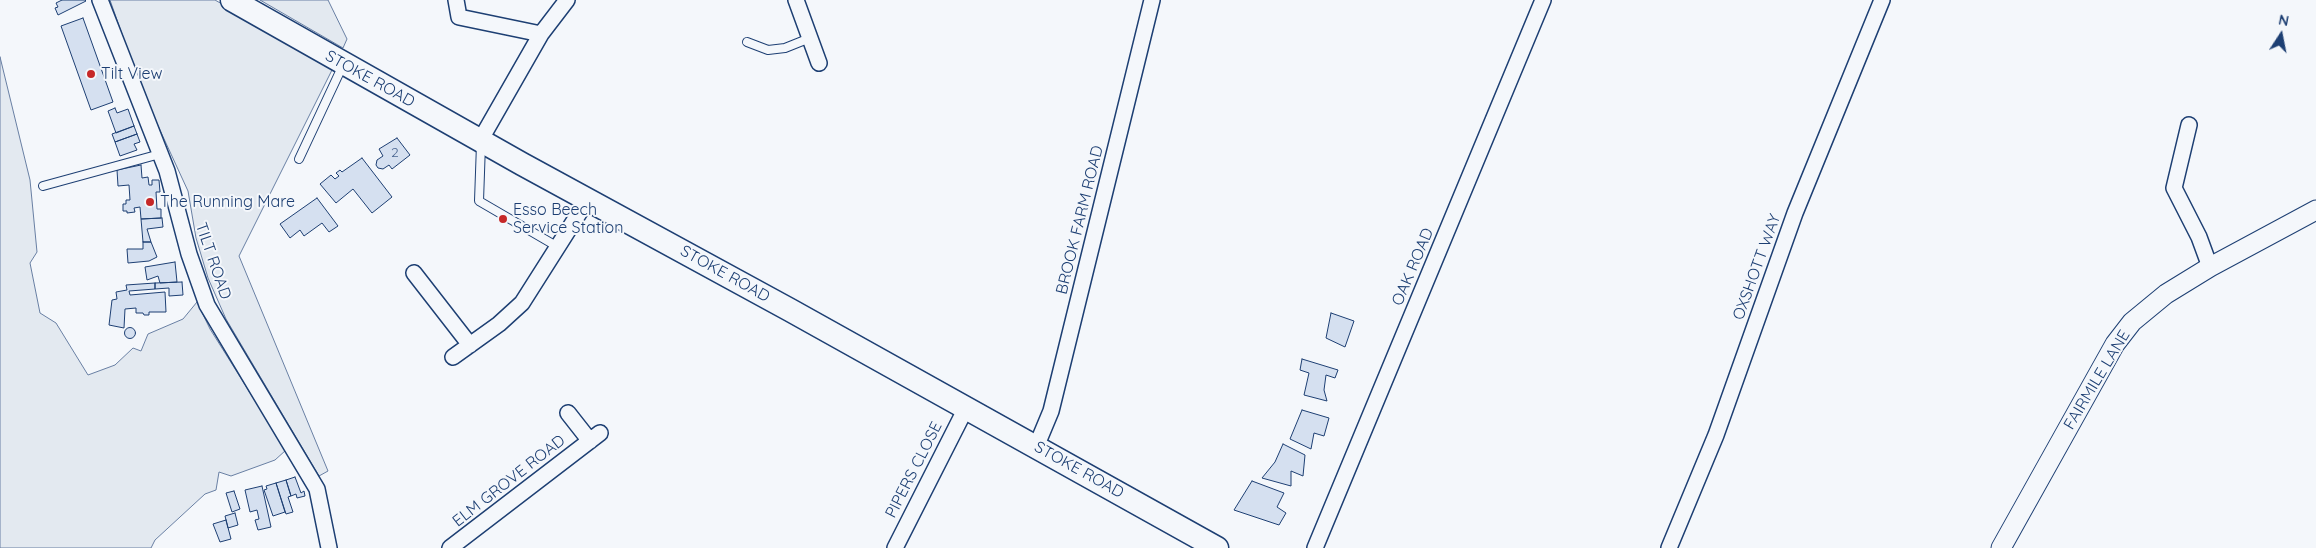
<!DOCTYPE html>
<style>
body{margin:0}
#map{position:relative;width:2316px;height:548px;overflow:hidden;background:#f4f7fb;font-family:Quicksand,sans-serif}
canvas{display:block}
.north{position:absolute;left:2256px;top:10px;width:50px;height:50px;-webkit-text-stroke:4px #f4f7fb;paint-order:stroke;rotate:11deg;font-size:14px;font-weight:700;line-height:20px;text-align:center;color:#1d3f73}
.north::after{content:'';display:block;margin:auto;width:18px;height:22px;background:#1d3f73;clip-path:polygon(50% 0,100% 100%,50% 72%,0 100%)}
</style>
<div id="map">
<canvas width="2316" height="548"></canvas>
<div class="north">N</div>
</div>
<script>
const ctx = document.querySelector('canvas').getContext('2d');
ctx.lineJoin = 'round';
function fillPath(path, color) {
  ctx.fillStyle = color;
  ctx.fill(path, 'evenodd');
}
function poly(rows) {
  const path = new Path2D();
  for (const r of rows) {
    if (r.length === 3) {
      path.moveTo(r[0] + r[2], r[1]);
      path.arc(r[0], r[1], r[2], 0, 2 * Math.PI);
      continue;
    }
    path.moveTo(r[0], r[1]);
    for (let i = 2; i < r.length; i += 2) path.lineTo(r[i], r[i + 1]);
  }
  return path;
}
function trace(path, color, width, dash) {
  ctx.strokeStyle = color;
  ctx.lineWidth = width;
  ctx.lineCap = dash ? 'butt' : 'round';
  ctx.setLineDash(dash || []);
  ctx.stroke(path);
}
function drawText(font, color, halo, rows, align = 'center') {
  ctx.font = font + ' Quicksand,sans-serif';
  ctx.lineWidth = 4;
  ctx.setLineDash([]);
  ctx.textBaseline = 'middle';
  ctx.strokeStyle = halo;
  ctx.fillStyle = color;
  for (const [text, x, y, turn = 0] of rows) {
    ctx.save();
    ctx.translate(x, y);
    ctx.rotate((+turn || 0) * Math.PI / 180);
    ctx.textAlign = isNaN(turn) ? turn : align;
    if (halo) ctx.strokeText(text, 0, 0);
    ctx.fillText(text, 0, 0);
    ctx.restore();
  }
}
const green = poly([
 [110,0,215,0,333,68,239,256,328,471,319,476,226,319,208,278,196,238,188,191,142,91,110,0],
 [260,0,328,0,347,39,343,48,260,0],
 [0,57,30,180,37,252,30,263,40,313,56,323,88,375,115,365,133,348,141,351,148,334,183,319,197,302,210,329,286,450,275,460,231,476,219,472,216,490,205,494,155,540,151,548,0,548,0,57]
]);
const building = poly([
 [62,0,85,0,86,1,58,15,55,8,58,7,56,3,62,0],
 [83,18,113,102,91,110,61,26,83,18],
 [115,108,117,113,128,109,134,126,116,133,108,111,115,108],
 [134,126,137,134,115,142,112,134,134,126],
 [137,134,140,142,134,144,137,150,120,156,115,142,137,134],
 [397,138,410,155,392,169,389,165,383,169,378,168,376,165,377,160,383,156,379,149,397,138],
 [362,158,392,197,372,213,353,189,336,203,320,184,331,175,335,179,339,176,336,173,340,170,342,172,362,158],
 [141,165,142,178,148,177,149,185,152,185,152,180,159,180,160,192,156,192,157,209,161,209,161,218,141,219,140,207,134,208,135,212,127,213,127,211,123,211,123,204,126,204,126,200,130,200,129,185,118,186,117,170,141,165],
 [317,198,338,226,329,232,322,223,304,236,300,230,290,238,280,224,317,198],
 [162,218,163,227,147,229,151,242,143,242,141,219,162,218],
 [143,242,151,242,157,257,149,261,128,263,127,249,143,249,143,242],
 [175,262,177,282,160,283,158,276,147,280,145,267,175,262],
 [182,282,183,295,169,296,169,288,155,289,155,283,182,282],
 [155,283,155,289,129,291,130,295,165,292,166,312,149,312,149,315,144,315,143,313,136,313,136,308,125,309,124,328,109,325,112,300,117,299,116,292,127,290,126,285,155,283],
 [1331,313,1354,321,1345,347,1326,338,1331,313],
 [130,333,5.5],
 [1302,359,1338,370,1335,378,1326,375,1324,390,1327,401,1304,395,1309,373,1300,370,1302,359],
 [1302,410,1329,418,1324,436,1314,433,1311,449,1290,439,1302,410],
 [1283,444,1305,455,1303,476,1291,471,1291,486,1262,478,1275,462,1283,444],
 [295,477,301,493,304,491,305,496,297,498,296,494,291,496,286,480,295,477],
 [286,480,291,496,288,497,293,512,286,514,276,483,286,480],
 [1252,481,1284,493,1277,507,1286,513,1279,525,1234,510,1252,481],
 [276,483,285,512,273,516,264,490,267,489,266,486,276,483],
 [262,486,271,527,258,530,255,520,259,519,257,510,250,512,245,490,262,486],
 [234,491,240,509,232,512,226,493,234,491],
 [235,513,238,525,228,528,225,516,235,513],
 [226,520,231,539,220,542,213,524,226,520]
]);
const service = poly([
 [747,42,768,50,785,48,810,38],
 [481,144,479,201,558,247],
 [299,159,343,65],
 [43,186,160,154]
]);
const minor = poly([
 [100,0,167,171,189,254,207,305,317,489,329,548],
 [456,0,459,17,541,34],
 [796,0,819,63],
 [2189,125,2174,188,2199,237,2210,267],
 [481,139,541,34,567,0],
 [414,273,470,345],
 [453,357,499,324,522,303,588,199],
 [568,413,590,441],
 [1036,447,1051,411,1152,0],
 [450,548,600,433],
 [895,548,966,408],
 [1315,548,1543,0],
 [1669,548,1716,435,1795,213,1882,0]
]);
const tertiary = poly([
 [2001,548,2115,344,2132,322,2166,294,2210,267,2316,210]
]);
const primary = poly([
 [232,0,522,164,790,310,1217,548]
]);
const markers = [
 [91,74,5,"#c62828"],
 [150,202,5,"#c62828"],
 [503,219,5,"#c62828"]
];
const numberNames = [
 ["2",395,153]
];
const poiNames = [
 ["Tilt View",101,74],
 ["The Running Mare",160,202],
 ["Esso Beech",513,210],
 ["Service Station",513,228]
];
const streetNames = [
 ["STOKE ROAD",370,79,29],
 ["BROOK FARM ROAD",1080,220,-76],
 ["TILT ROAD",213,261,71],
 ["OAK ROAD",1413,267,-67],
 ["OXSHOTT WAY",1757,267,-70],
 ["STOKE ROAD",725,274,29],
 ["FAIRMILE LANE",2097,380,-59],
 ["PIPERS CLOSE",914,470,-63],
 ["STOKE ROAD",1079,470,29],
 ["ELM GROVE ROAD",509,481,-38]
];
fillPath(green, '#e3e9f0');
trace(green, '#687fa3', 1);
fillPath(building, '#d5e0f0');
trace(building, '#1d3f73', 1);
trace(service, '#1d3f73', 10);
trace(minor, '#1d3f73', 18);
trace(tertiary, '#1d3f73', 21);
trace(primary, '#1d3f73', 25);
trace(service, '#f4f7fb', 8);
trace(minor, '#f4f7fb', 15);
trace(tertiary, '#f4f7fb', 19);
trace(primary, '#f4f7fb', 22);
for (const [x, y, r, color] of markers) {
  const dot = new Path2D();
  dot.arc(x, y, r, 0, 2 * Math.PI);
  ctx.fillStyle = color;
  ctx.fill(dot);
  trace(dot, '#f4f7fb', 2);
}
drawText('14px', '#4b6792', null, numberNames);
drawText('16px', '#1d3f73', '#f4f7fb', poiNames, 'left');
drawText('16px', '#1d3f73', '#f4f7fb', streetNames);
</script>
